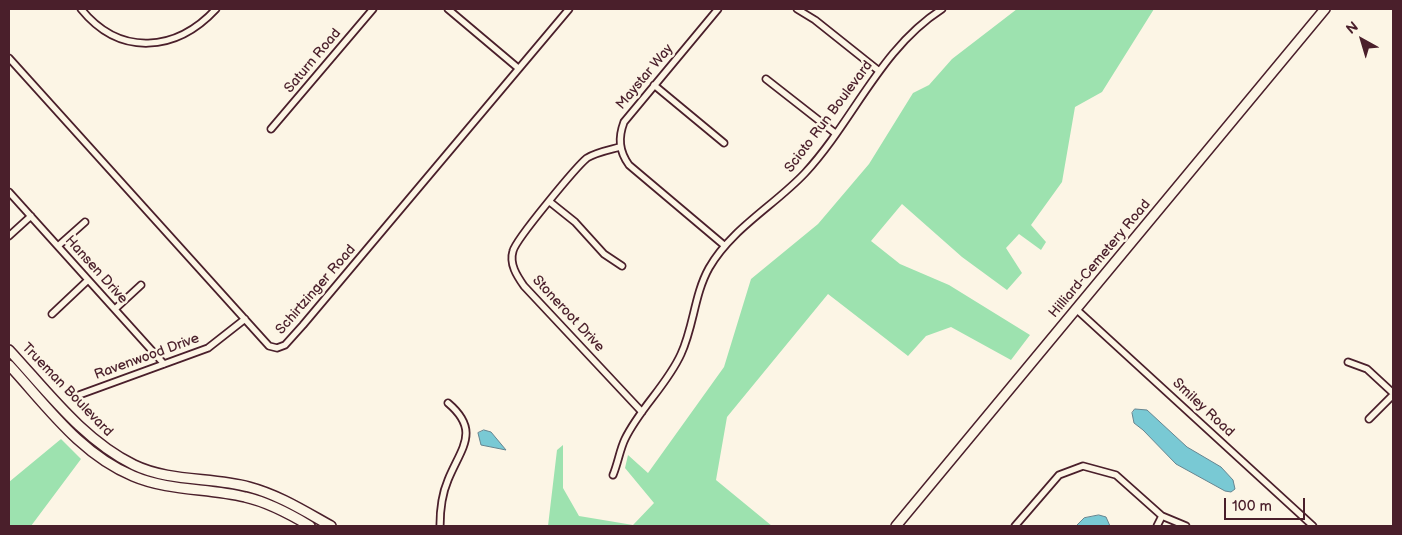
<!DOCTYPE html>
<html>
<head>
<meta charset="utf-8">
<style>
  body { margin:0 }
  #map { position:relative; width:1402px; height:535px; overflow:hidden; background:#fcf5e5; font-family:"Balsamiq Sans",sans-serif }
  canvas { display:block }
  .frame { position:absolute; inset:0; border:10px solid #4a1f2b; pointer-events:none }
  .north { position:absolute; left:1337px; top:15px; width:50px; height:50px; -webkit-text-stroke:4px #fcf5e5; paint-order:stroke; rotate:321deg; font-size:14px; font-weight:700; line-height:20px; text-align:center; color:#4a1f2b }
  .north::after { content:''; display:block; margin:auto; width:18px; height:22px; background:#4a1f2b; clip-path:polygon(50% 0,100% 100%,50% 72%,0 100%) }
  .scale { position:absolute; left:1224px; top:498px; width:81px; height:22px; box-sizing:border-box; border:2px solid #4a1f2b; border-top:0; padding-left:6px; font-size:15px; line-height:18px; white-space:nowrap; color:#4a1f2b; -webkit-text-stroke:4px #fcf5e5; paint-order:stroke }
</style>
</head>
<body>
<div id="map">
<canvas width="1402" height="535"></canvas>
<div class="frame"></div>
<div class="north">N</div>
<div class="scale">100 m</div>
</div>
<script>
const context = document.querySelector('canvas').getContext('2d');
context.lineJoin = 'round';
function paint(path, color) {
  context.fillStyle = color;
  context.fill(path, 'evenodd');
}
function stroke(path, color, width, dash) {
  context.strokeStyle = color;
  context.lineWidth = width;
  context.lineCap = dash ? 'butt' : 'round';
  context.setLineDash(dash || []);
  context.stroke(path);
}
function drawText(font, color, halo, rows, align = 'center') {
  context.font = font + ' "Balsamiq Sans",sans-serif';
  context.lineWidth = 5;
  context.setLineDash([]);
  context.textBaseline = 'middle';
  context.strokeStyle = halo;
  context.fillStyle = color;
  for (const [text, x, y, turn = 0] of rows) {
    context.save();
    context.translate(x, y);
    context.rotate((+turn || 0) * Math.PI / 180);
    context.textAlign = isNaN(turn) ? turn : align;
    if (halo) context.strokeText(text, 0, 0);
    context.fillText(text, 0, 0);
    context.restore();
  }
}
const green = new Path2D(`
  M1017,9h137l-52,83 -27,15 -13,75 -31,43 15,17 -5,8 -22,-16 -13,14 16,25 -15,17 -45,-33 -60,-53 -31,37 29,23 49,21 81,50 -19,25 -60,-33 -25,9 -18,20 -80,-62 -101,123 -11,63 56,46h-224l9,-76 6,-5v43l16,28 54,9 21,-22 -29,-35 3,-13 20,18 76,-106 27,-88 67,-55 51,-60 44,-71 16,-8 23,-26z
  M61,439l20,20 -50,67h-22v-44z`);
const water = new Path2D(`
  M1135,409l12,1 40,37 34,20 12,13 2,9 -4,3 -6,-1 -49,-27 -33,-34 -9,-7 -2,-10z
  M484,430l7,2 15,18 -25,-5 -3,-12z
  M1099,515l7,2 4,9h-34l8,-8z`);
const street = new Path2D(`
  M81,9c39,48 95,43 135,0
  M448,9l70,59
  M718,9l-94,113c-6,16 -5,29 5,43l96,81
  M797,9l18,11 64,51
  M9,58l260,288 8,2 8,-3 18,-20 266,-316
  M766,79l69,54
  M654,85l70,58
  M271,129l102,-120
  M620,147c-11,3 -23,5 -33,11 -10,8 -71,81 -74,93 -4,13 4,25 11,35l118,126
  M9,192l155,172
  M550,202l25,20 29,32 18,12
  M9,236l22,-20
  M58,246l27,-24
  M115,309l26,-24
  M1076,309l237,217
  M52,314l36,-34
  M1348,362l19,7 26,24
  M79,395l129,-47 37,-29
  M1369,419l24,-24
  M613,475c5,-12 7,-26 12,-36 15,-31 42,-54 56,-85 13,-28 13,-59 28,-86 22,-39 66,-63 96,-95 49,-53 75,-124 137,-164
  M440,526c0,-15 2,-32 8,-46 13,-32 33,-49 0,-77
  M1015,526l44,-51 24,-9 33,9 46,41 24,10
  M1157,526l5,-10`);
const secondary = new Path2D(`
  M9,350c38,41 74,90 125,115 35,17 78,12 115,22 30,8 55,24 82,39
  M9,365c37,40 71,89 124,111 35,15 75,12 112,21 23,5 45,17 65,29
  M896,526l429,-517`);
const streetNames = [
  ["Saturn Road",313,61,-50],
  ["Maystar Way",645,77,-50],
  ["Scioto Run Boulevard",829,117,-53],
  ["Hilliard-Cemetery Road",1100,259,-50],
  ["Hansen Drive",96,270,48],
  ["Schirtzinger Road",316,290,-49],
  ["Stoneroot Drive",568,314,47],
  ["Ravenwood Drive",147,357,-20],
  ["Trueman Boulevard",67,390,46],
  ["Smiley Road",1203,408,43]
];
paint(green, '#9de2af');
paint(water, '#79c9d4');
stroke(water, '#668590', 1);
stroke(street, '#4a1f2b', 9);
stroke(secondary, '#4a1f2b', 12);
stroke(street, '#fcf5e5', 5.5);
stroke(secondary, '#fcf5e5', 9);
drawText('14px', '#4a1f2b', '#fcf5e5', streetNames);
</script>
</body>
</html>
